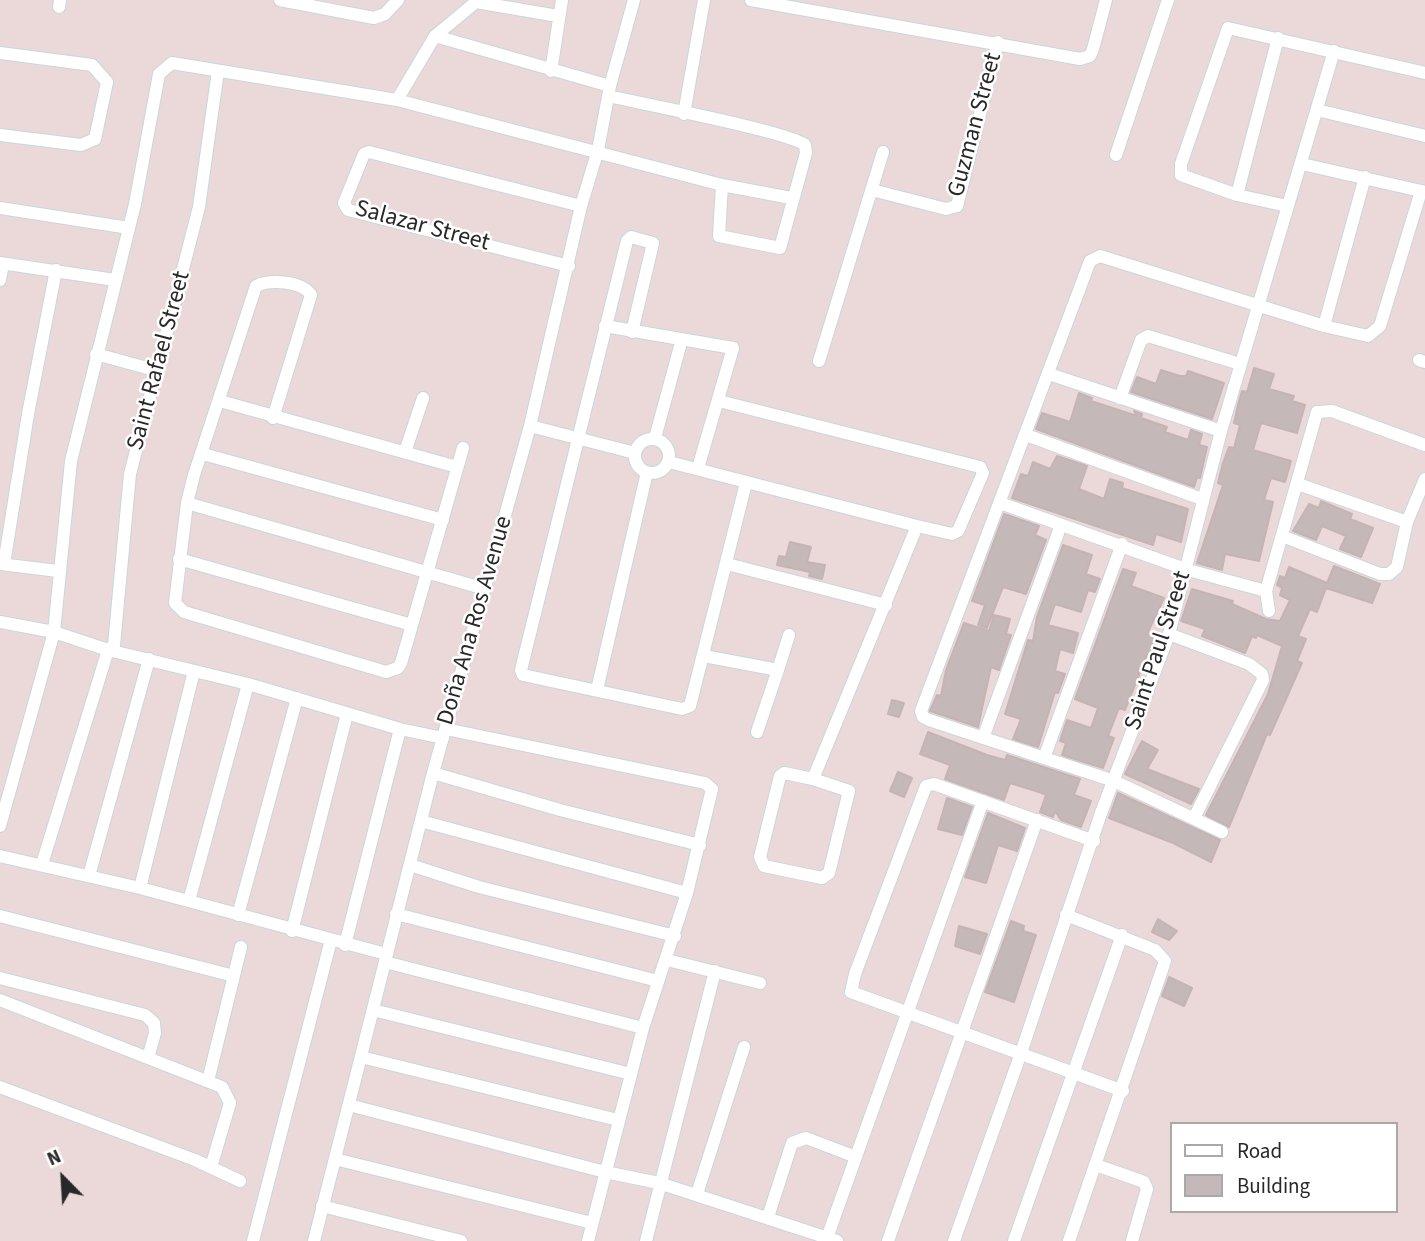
<!DOCTYPE html>
<html>
<head>
<meta charset="utf-8">
<style>
  body { margin:0 }
  #map { position:relative; width:1425px; height:1241px; overflow:hidden; background:#ebd9da; font-family:"Source Sans 3",sans-serif }
  canvas { display:block }
  .legend { position:absolute; left:1170px; top:1122px; width:228px; height:91px; box-sizing:border-box; background:#fff; border:2px solid #a9a9a9; margin:0; padding:9px 12px; list-style:none; font-size:21px; color:#282828 }
  .legend li { display:flex; align-items:center; gap:14px; height:35px }
  .legend b { width:35px; border:2px solid #a9a9a9 }
  .north { position:absolute; left:28px; top:1143px; width:70px; height:70px; -webkit-text-stroke:5px #fff; paint-order:stroke; rotate:336deg; font-size:19px; font-weight:700; line-height:28px; text-align:center; color:#282828 }
  .north::after { content:''; display:block; margin:auto; width:24px; height:32px; background:#282828; clip-path:polygon(50% 0,100% 100%,50% 72%,0 100%) }
</style>
</head>
<body>
<div id="map">
<canvas width="1425" height="1241"></canvas>
<ul class="legend">
<li><b style="height:9px;background:#fff"></b>Road</li>
<li><b style="height:19px;background:#c5b8b8"></b>Building</li>
</ul>
<div class="north">N</div>
</div>
<script>
const context = document.querySelector('canvas').getContext('2d');
context.lineJoin = 'round';
function paint(path, color) {
  context.fillStyle = color;
  context.fill(path, 'evenodd');
}
function stroke(path, color, width, dash) {
  context.strokeStyle = color;
  context.lineWidth = width;
  context.lineCap = dash ? 'butt' : 'round';
  context.setLineDash(dash || []);
  context.stroke(path);
}
function drawText(font, color, halo, rows, align = 'center') {
  context.font = font + ' "Source Sans 3",sans-serif';
  context.lineWidth = 5;
  context.setLineDash([]);
  context.textBaseline = 'middle';
  context.strokeStyle = halo;
  context.fillStyle = color;
  for (const [text, x, y, turn = 0] of rows) {
    context.save();
    context.translate(x, y);
    context.rotate((+turn || 0) * Math.PI / 180);
    context.textAlign = isNaN(turn) ? turn : align;
    if (halo) context.strokeText(text, 0, 0);
    context.fillText(text, 0, 0);
    context.restore();
  }
}
const building = new Path2D(`
  M1254,368l20,6 -5,15 25,7 -2,5 13,4 -8,28 -36,-10 -8,27 38,11 -6,21 -14,-4 -7,22 9,2 -14,59 -34,-7 -3,16 -25,-7 26,-78 -5,-2 5,-20 6,-16 5,1 6,-23 -6,-2 4,-18 4,-14 5,1z
  M1161,370l19,6h6l2,-5 36,12 -12,36 -81,-27 6,-15 19,7z
  M1079,393l13,5 -1,3 46,15 -3,-5 8,3 -1,4 26,9 -2,5 23,8 3,-10 11,4 -3,11 8,2 -7,31 -3,-1 -3,10 -158,-58 6,-16 28,9z
  M1057,456l30,10 -8,23 25,10 6,-20 13,4 -1,5 66,21 -7,33 -25,-8 -3,11 -141,-47 9,-24 7,2 5,-14 17,7z
  M1321,501l31,13 -2,5 23,9 -12,29 -21,-8 6,-13 -24,-10 -6,14 -23,-9 16,-27 10,4z
  M1004,514l35,12 -4,9 11,5 -20,54 -23,-7 -16,41 -9,-3 7,-20 -13,-4z
  M790,542l21,5 -4,15 18,3 -3,14 -13,-3 1,-4 -33,-7 2,-9 7,1z
  M1063,545l29,10 -6,19 14,5 -5,13 -7,-2 -7,22 -26,-8 -7,21 30,8 -5,20 -13,-4 -5,22 10,3 -7,19 -3,-1 -17,55 -25,-8 8,-20 -16,-5 23,-74 5,1 4,-24z
  M1334,566l46,18 -8,19 -46,-15 -9,24 -7,-3 -12,27 8,3 -9,22 5,2 -32,72 -3,-1 -38,93 -23,-12 62,-121 14,-48 -25,-11 -1,3 -4,-2 -7,17 -43,-17 3,-7 -24,-8 11,-32 41,12 -1,3 34,15 14,2 10,-21 -10,-5 2,-7 -5,-3 3,-9 5,2 4,-11 38,16z
  M1123,569l13,4 -5,13 33,12 -17,36 9,4 -1,8 -4,11 -4,-2 -22,55 -6,-2 -11,28 6,2 -11,30 -41,-13 4,-12 -6,-2 7,-21 24,8 7,-20 -23,-9z
  M994,615l16,4 -4,15 5,1 -12,35 -8,-3 -13,60 -48,-16 7,-16 4,1 5,-26 18,-47 25,8z
  M892,700l12,3 -5,14 -11,-3z
  M928,732l59,23 18,5 2,-5 73,24 -6,16 17,6 -10,26 -20,-7 -6,-9 -2,6 -13,-5 6,-17 -4,-2 -32,-10 -6,17 -59,-21 5,-14 -30,-11z
  M1142,741l16,9 -11,19 52,20 -8,15 -66,-30z
  M898,772l14,6 -8,19 -14,-6z
  M1118,793l102,47 -9,22 -38,-19 -64,-25z
  M947,798l25,9 -10,28 -24,-6z
  M988,813l37,15 -8,23 -19,-6 -12,38 -21,-6z
  M1158,919l19,12 -8,9 -17,-8z
  M1011,921l13,5 -1,5 13,4 -22,67 -29,-10z
  M959,926l28,8 -7,20 -25,-8z
  M1169,977l23,11 -8,18 -22,-10z`);
const minor = new Path2D(`
  M280,0l94,18 11,-4 13,-14
  M751,0l329,59 10,-3 3,-7 13,-49
  M59,7l1,-7
  M435,36l175,50
  M0,53l92,12 15,17 -12,57 -14,6 -81,-10
  M551,71l11,-71
  M608,96c31,7 183,36 197,49l1,8 -26,95 -61,-12 3,-51
  M397,100l38,-64 41,-34 82,14
  M1317,110l108,26
  M684,114l20,-114
  M1116,155l52,-155
  M1302,164l123,28
  M872,190l74,19 11,-3 41,-164
  M1237,195l41,-157
  M1287,206l-50,-11 -56,-20v-11l47,-136 197,45
  M0,208l129,20
  M0,263l115,17
  M569,266l-221,-56 -4,-7 20,-49 5,-2 212,54
  M0,280l3,-16
  M605,326l128,22 -35,120
  M1324,326l41,-149
  M632,332l21,-89 -22,-6 -4,4 -106,429 2,5 159,34 8,-3 56,-223
  M96,354l62,17
  M1419,360l6,2
  M819,361l64,-209
  M1049,374l172,57
  M1120,398l21,-58 7,-4 92,28
  M220,401l237,66
  M719,401l261,66 3,6 -25,58 -6,3 -35,-8 -104,253 36,12 -20,82 -7,5 -58,-12 -4,-9 20,-81 4,-3 29,6
  M273,418l38,-123c-9,-14 -41,-16 -55,-9l-62,189 -7,28 -12,100 9,9 202,60 12,-4 3,-5 62,-215
  M530,426l105,27
  M1026,435l176,64
  M655,438l27,-99
  M635 456a17 17 0 1 1 34 0a17 17 0 1 1-34 0Z
  M405,452l18,-54
  M203,454l240,66
  M669,462l248,64
  M1298,484l109,38
  M187,503l298,86
  M1000,503l188,67 78,21 51,-179 15,-1 93,34
  M1282,536l98,38h9l8,-7 10,-45 18,-43
  M179,559l233,66
  M0,564l58,7
  M4,564l24,-150 28,-144
  M727,564l159,41
  M1266,591l3,20
  M0,622l54,10 54,18 140,34 152,45 43,9
  M1169,634l80,30 13,10 1,6 -69,138
  M704,656l74,14 -21,62
  M778,670l11,-35
  M597,690l50,-218
  M446,729l259,54 7,6 -25,104 -44,135 -55,213
  M983,738l78,-213
  M1044,758l78,-214
  M433,773l127,37 140,35
  M421,821l266,72
  M0,826l54,-194 17,-171 64,-257 24,-130 13,-11 225,37 325,85 69,13
  M1222,832l-108,-51 -185,-61 -6,-3 -2,-6 169,-450 10,-5 224,70 44,10 12,-10 41,-135
  M1094,841l-160,-57 -8,2 -71,188 -4,18 272,99
  M0,856l140,32 246,66
  M42,864l66,-214 6,-5 16,-171 69,-267 19,-136
  M410,865l69,22 196,49
  M89,876l60,-217
  M140,888l54,-217
  M189,901l59,-217
  M396,914l262,67
  M238,915l59,-217
  M1066,915l89,35 10,11 -96,280
  M0,916l234,60
  M292,931l55,-217
  M345,945l55,-216
  M667,960l93,23
  M385,962l258,66
  M0,978l145,37 9,8 1,10 -7,25
  M0,1000l222,87 8,16 -19,64
  M373,1010l258,64
  M361,1057l257,63
  M208,1081l33,-134
  M0,1087l195,73 45,21
  M349,1105l256,67 54,11 178,58
  M335,1159l257,64
  M1096,1165l48,17 3,7 -15,52
  M697,1194l47,-147
  M322,1206l139,35
  M768,1217l24,-74 14,-5 50,19
  M827,1238l156,-437
  M253,1241l78,-301
  M314,1241l119,-468 97,-347 51,-220 17,-56 12,-64 24,-86
  M646,1241l69,-270
  M888,1241l149,-421
  M954,1241l67,-188 80,-240 68,-179 52,-203 113,-380
  M1014,1241l108,-306`);
const streetNames = [
  ["Guzman Street",976,125,-75],
  ["Salazar Street",422,227,15],
  ["Saint Rafael Street",160,361,-75],
  ["Doña Ana Ros Avenue",476,621,-74],
  ["Saint Paul Street",1159,651,-72]
];
paint(building, '#c5b8b8');
stroke(building, '#c6b3b3', 2);
stroke(minor, '#c8d7db', 14);
stroke(minor, '#fff', 12);
drawText('24px', '#282828', '#fff', streetNames);
</script>
</body>
</html>
